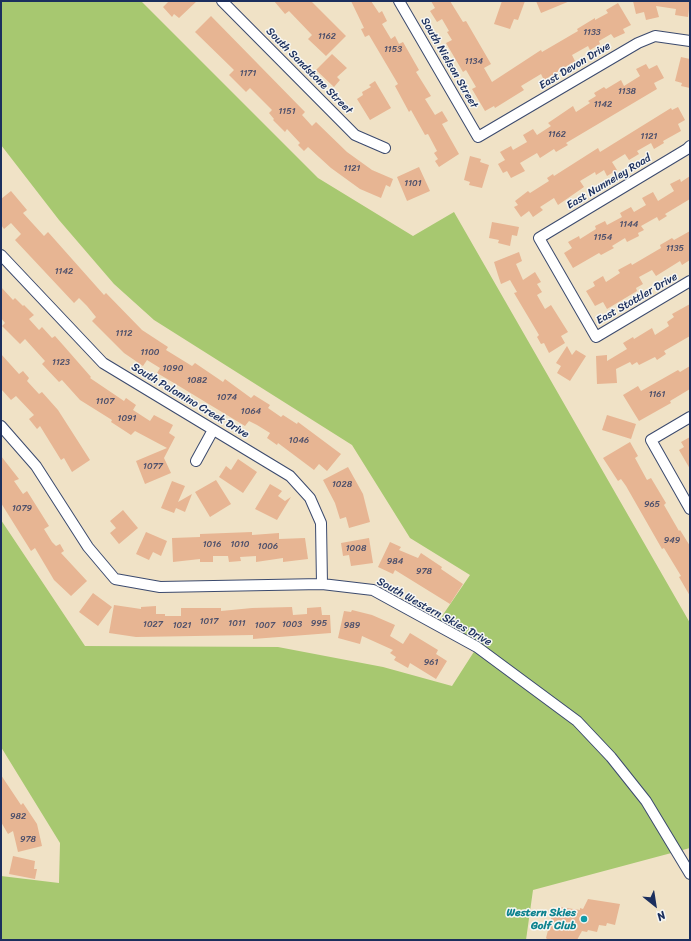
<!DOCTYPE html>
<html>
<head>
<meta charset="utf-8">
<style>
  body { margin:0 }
  #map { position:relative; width:691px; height:941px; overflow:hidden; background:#f0e2c6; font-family:Sriracha,sans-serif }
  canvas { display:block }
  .frame { position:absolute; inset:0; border:2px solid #1b2f5e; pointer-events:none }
  .north { position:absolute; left:635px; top:885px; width:40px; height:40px; -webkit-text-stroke:3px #f6f6f2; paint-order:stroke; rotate:150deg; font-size:11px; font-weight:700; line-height:16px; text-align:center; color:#1b2f5e }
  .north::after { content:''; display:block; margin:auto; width:14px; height:18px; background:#1b2f5e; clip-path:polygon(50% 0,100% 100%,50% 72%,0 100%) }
</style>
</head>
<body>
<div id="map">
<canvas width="691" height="941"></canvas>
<div class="frame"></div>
<div class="north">N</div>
</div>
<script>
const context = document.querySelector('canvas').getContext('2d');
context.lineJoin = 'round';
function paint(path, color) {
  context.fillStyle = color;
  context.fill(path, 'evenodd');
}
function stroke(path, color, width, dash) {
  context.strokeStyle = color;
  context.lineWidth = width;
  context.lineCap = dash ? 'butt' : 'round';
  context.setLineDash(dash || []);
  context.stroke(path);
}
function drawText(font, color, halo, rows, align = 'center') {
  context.font = font + ' Sriracha,sans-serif';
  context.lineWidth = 3;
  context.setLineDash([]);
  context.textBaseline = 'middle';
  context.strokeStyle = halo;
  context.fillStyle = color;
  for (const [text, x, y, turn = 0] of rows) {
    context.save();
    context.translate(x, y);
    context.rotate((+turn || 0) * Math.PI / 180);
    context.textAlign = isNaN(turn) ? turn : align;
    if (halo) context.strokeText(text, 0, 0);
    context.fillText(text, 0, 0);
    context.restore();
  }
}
const green = new Path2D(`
  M1,1h140l177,177 95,58 41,-24 236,411v225l-157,42 -7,50h-525v-64l58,7 1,-40 -59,-96v-227l84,126 193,1 105,20 69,19 25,-39 -41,-22 34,-50 -60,-37 -58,-93 -198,-125 -40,-36 -55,-64 -58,-75z`);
const building = new Path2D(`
  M169,1h28l-18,17 -5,-4 -2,3 -9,-10z
  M274,1h37l35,35 -20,20 -18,-17 4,-4 -23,-24 -4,3z
  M351,1h20l8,12 3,-2 5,10 -5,3 9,15 4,-3 4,8 4,-2 16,28 -3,2 15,24 -6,3 10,16 7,-4 6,10 -6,3 17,30 -20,13 -4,-6 3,-2 -4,-6 3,-2 -9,-17 -3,1 -14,-25 -2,2 -14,-26 3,-2 -26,-44 -3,-5 -4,2 -4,-8 3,-1z
  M431,1h19l13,21 3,-1 25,43 -7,4 8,14 49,-32 1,2 36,-21 -1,-2 18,-11v2l13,-7 -2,-3 12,-7 13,22 -8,4 2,4 -11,5 -3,-4 -12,7 1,3 -10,6 -2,-4 -16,9 3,6 -31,19 -3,-6 -20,12 3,4 -29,18 -1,-2 -9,5 -13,-22 4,-2 -10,-17 -3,2 -17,-29 6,-3 -5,-8 2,-1 -7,-12 -5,3 -7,-11 5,-3z
  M502,1h23l-7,19 -4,-1 -4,10 -16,-5z
  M536,1h34l-29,12z
  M633,1l22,1 35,-1 -2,16 -13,-2 1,-6 -20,-3 3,11 -13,3 -2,-8 -8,2z
  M211,16l94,96 -3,3 10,11 4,-4 31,30 25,18 21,9 -3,8 -4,-2 -5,13 -21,-9 -29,-21 -23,-21 -4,4 -6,-6 2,-2 -13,-14 -2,3 -12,-12 1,-1 -5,-6 3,-3 -22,-22 -4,4 -17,-17 5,-5 -39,-38z
  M332,54l15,14 -10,9 3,3 -6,7 -18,-17z
  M681,57l9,2v29l-9,-2 1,-3 -7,-2z
  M646,64l3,5 8,-4 7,13 -10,5 3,6 -91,54 2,2 -12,7 -2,-3 -14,9 -3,-5 -17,10 5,8 -14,7 -4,-7 -4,2 -5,-9 7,-4 -5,-8 11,-6 2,4 14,-8 -4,-7 10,-6 4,6 14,-9 -3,-3 25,-17 3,6 14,-9 -2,-2 8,-5 -2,-3 10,-6 2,2 15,-9 3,6 16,-10 -4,-7z
  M375,81l16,27 -21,12 -13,-21 6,-4 -1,-3 9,-5 -2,-2z
  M678,107l7,13 -7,4 3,7 -18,10 1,2 -10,6 -3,-6 -14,8 2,3 -10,6 -4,-6 -13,8 5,8 -10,6 -3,-6 -8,5 -1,-3 -15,9 4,6 -26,18 -4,-7 -14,9 3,3 -10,7 -4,-6 -8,6 -7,-10 4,-2 -3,-4 13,-10 2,2 19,-12 -2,-3 6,-4 1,2 44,-28 2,4 71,-44 1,2z
  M470,156l11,3 -1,3 9,3 -7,23 -13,-3 1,-3 -6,-2z
  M419,167l11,24 -23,10 -10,-24z
  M690,176v23l-25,15 2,2 -8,5 -2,-4 -16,9 3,4 -6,3 1,3 -12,6 -2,-4 -13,8 2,2 -13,7 -2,-2 -26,15 -9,-15 8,-5 -4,-6 11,-6 1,3 16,-10 -1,-3 10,-5 2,4 15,-8 -2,-4 11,-6 3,5 12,-7 -4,-7 11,-6 5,9 16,-10 -4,-7 10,-5 1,3z
  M11,191l16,19 -4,3 21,23 4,-4 56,63 2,-2 36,37 26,17 -2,3 26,16 3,-3 28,19 2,-3 26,19 3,-3 16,10 -2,3 13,9 2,-2 14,9 1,-2 43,32 -14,17 -8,-7 -5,6 -36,-27 -1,2 -10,-7 3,-5 -13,-8 -8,-4 -4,5 -76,-46 -12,-7 3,-5 -13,-8 -4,6 -19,-13 -32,-32 4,-4 -9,-11 -8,-8 -5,5 -59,-63 6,-6 -10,-11 -7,6 -3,-4v-26z
  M492,222l27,5 -2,9 -5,-1 -2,11 -12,-3 1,-3 -10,-2z
  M690,231v29l-8,5 -2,-4 -24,15 -4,-6 -13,7 4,7 -7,4 1,3 -30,18 -4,-7 -8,4 -9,-15 9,-5 -2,-4 10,-6 3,6 14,-9 -2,-3 13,-7 1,2 29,-17 -1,-3 12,-7 2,2z
  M519,252l3,9 -6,3 7,16 12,-8 6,10 -4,2 5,8 -5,3 8,14 6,-4 17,27 -7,4 4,7 -16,10 -5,-10 -3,1 -4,-7 2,-2 -25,-42 3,-1 -7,-12 -9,4 -3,-9 -4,-13z
  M1,287l12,13 2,-2 8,8 1,-1 10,10 -5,4 10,11 3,-3 10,11 3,-2 8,9 28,32 -1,1 34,23 2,-3 10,7 -3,5 17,11 4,-6 19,10 -4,8 6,4 -11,21 7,15 -26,11 -9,-23 31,-13 -32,-17 -4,4 -20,-13 1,-2 -32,-20 -18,-20 -3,2 -17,-18 3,-3 -20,-22 -5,5 -18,-18 3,-3 -4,-5z
  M690,304v32l-26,15 2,3 -9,6 -2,-3 -16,8 -2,-3 -5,3 -2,-3 -14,7 1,14 -20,1 -1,-28 11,-1v6l20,-12 -4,-6 10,-6 1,2 18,-11 3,7 14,-9 -2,-4 7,-5 -2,-3z
  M567,346l5,9 4,-5 10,6 -16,25 -13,-8 4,-7 -5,-3z
  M1,354l18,20 4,-3 6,7 -2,3 12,13 3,-2 16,18 32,50 -18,12 -8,-14 -3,2 -21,-34 -3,3 -8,-10 5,-4 -18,-19 -5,4 -10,-11z
  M690,366v23l-20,12 1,2 -32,18 -16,-26 15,-9 3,5 37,-21 2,2z
  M607,415l29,9 -5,15 -29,-9z
  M690,437v32l-11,-19 5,-3 -3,-5z
  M630,442l8,14 -3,2 12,22 4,-2 15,25 -2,2 15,26 1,-1 10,16v50l-11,-19 2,-1 -17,-28 -2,1 -36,-63 -5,-7 -3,2 -15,-23z
  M1,456l18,23 -5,2 9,13 4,-3 22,35 -5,3 8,13 4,4 4,-2 4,7 -3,2 26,28 -16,15 -17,-16 -19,-32 -4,3 -30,-48z
  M238,459l19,13 -14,21 -24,-16 7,-11 5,4z
  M348,467l15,27 7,28 -21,6 -3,-11 -6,2 -5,-16 -12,-23z
  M216,480l15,24 -21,13 -15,-25z
  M172,481l13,5 -7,16 14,-8 -7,18 -9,-4 -2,5 -13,-5z
  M270,484l12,7 -4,5 7,5 6,-4 -14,23 -22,-11z
  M123,510l15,18 -19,16 -9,-11 6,-5 -6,-7z
  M146,532l21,9 -6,15 -8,-4 -4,8 -13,-6z
  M252,532v3l27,-2v6l26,-1 3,21 -25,3v-4l-27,4v-6l-16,1 1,4 -12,1 -1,-6h-15v6h-13v-3l-27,3 -1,-24 28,-1v-3z
  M369,538l4,25 -22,3 -2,-11 -6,1 -2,-13z
  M390,542l11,5 -2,3 19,8 3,-5 21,14 -1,2 22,15 -13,20 -55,-34 -2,4 -15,-7z
  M93,593l19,14 -14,19 -19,-14z
  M114,605l27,4v-2l15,-1v8h9v2h16v-8h40v3l31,-3 40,-1 1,8 14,-1v-6l14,-1 1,8h8l1,18 -78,6v-4l-117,2 -27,-4z
  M352,610l20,5 23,10 -5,11 13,8 7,-11 28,17 -2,4 11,7 -11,18 -26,-16 -2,5 -14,-8 2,-3 -6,-4 3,-3 -31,-14 -2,8 -22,-6 6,-27 7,1z
  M1,775l20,30 2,-2 14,21 5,22 -24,6 -5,-21 -5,3 -7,-12z
  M13,856l22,5 -1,8h3l-2,10 -26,-5z
  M588,899l32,5 -5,21 -8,-2 -1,3 -7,-1 -2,7 -9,-2 -1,2 -5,-1 -5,9h-29l-2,-2 7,-27 3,1 4,-5 20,3v-2l3,1z`);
const minor = new Path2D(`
  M222,1l133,134 30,13
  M399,1l79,136 160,-94 17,-7 35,5
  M690,146l-3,3 -148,89 57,99 94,-56
  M1,255l102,108 187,113 20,22 11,25 1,61
  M690,417l-39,23 39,69
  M1,426l35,40 52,81 27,32 45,8 162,-3 51,6 104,57 100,74 34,36 35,44 44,73
  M196,461l17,-31`);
const markers = [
  [584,919,4,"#0f9aa8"]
];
const numberNames = [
  ["1133",592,33],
  ["1162",327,37],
  ["1153",393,50],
  ["1134",474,62],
  ["1171",248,74],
  ["1138",627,92],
  ["1142",603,105],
  ["1151",287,112],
  ["1162",557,135],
  ["1121",649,137],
  ["1121",352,169],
  ["1101",413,184],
  ["1144",629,225],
  ["1154",603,238],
  ["1135",675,249],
  ["1142",64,272],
  ["1112",124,334],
  ["1100",150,353],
  ["1123",61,363],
  ["1090",173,369],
  ["1082",197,381],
  ["1161",657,395],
  ["1074",227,398],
  ["1107",105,402],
  ["1064",251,412],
  ["1091",127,419],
  ["1046",299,441],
  ["1077",153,467],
  ["1028",342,485],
  ["965",652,505],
  ["1079",22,509],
  ["949",672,541],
  ["1016",212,545],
  ["1010",240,545],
  ["1006",268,547],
  ["1008",356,549],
  ["984",395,562],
  ["978",424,572],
  ["1017",209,622],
  ["1011",237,624],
  ["995",319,624],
  ["1027",153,625],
  ["1003",292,625],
  ["1021",182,626],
  ["1007",265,626],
  ["989",352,626],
  ["961",431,663],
  ["982",18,817],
  ["978",28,840]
];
const streetNames = [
  ["South Nielson Street",449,63,60],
  ["East Devon Drive",575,66,-31],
  ["South Sandstone Street",309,71,45],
  ["East Nunneley Road",609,182,-31],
  ["East Stottler Drive",637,299,-30],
  ["South Palomino Creek Drive",190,401,31],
  ["South Western Skies Drive",434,612,29]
];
const cultureNames = [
  ["Western Skies",576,913],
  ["Golf Club",576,926]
];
paint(green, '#a7c870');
paint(building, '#e7b593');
stroke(minor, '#3b4a6e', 12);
stroke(minor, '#fff', 10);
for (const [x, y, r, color] of markers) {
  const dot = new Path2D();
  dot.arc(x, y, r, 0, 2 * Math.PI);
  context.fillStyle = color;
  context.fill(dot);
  stroke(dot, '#f6f6f2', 1.5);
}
drawText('9px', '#4e506b', null, numberNames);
drawText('11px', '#1b2f5e', '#f6f6f2', streetNames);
drawText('bold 11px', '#0d838f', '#f6f6f2', cultureNames, 'right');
</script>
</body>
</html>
